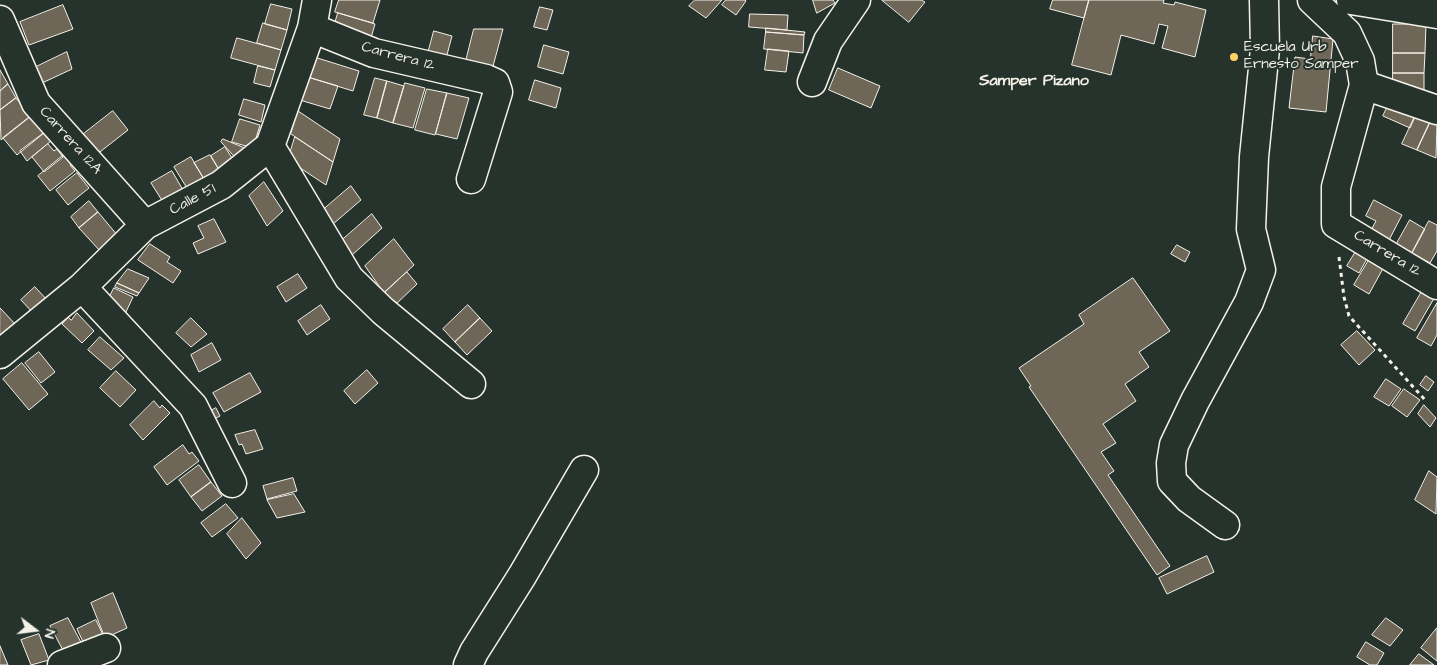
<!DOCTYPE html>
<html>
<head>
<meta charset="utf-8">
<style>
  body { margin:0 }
  #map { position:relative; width:1437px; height:665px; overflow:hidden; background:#26332d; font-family:"Architects Daughter",sans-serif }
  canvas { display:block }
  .north { position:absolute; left:10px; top:605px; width:50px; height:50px; -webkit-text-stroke:4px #26332d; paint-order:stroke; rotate:105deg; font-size:14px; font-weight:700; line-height:20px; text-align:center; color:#f4f1e8 }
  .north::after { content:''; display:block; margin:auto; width:18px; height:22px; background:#f4f1e8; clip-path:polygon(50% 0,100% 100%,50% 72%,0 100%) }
</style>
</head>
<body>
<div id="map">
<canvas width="1437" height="665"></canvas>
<div class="north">N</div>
</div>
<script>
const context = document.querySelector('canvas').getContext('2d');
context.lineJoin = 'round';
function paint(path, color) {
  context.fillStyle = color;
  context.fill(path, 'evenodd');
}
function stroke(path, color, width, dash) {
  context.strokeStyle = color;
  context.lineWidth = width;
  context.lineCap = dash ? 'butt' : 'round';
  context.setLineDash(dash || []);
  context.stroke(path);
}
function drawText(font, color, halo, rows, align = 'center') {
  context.font = font + ' "Architects Daughter",sans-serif';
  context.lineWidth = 4;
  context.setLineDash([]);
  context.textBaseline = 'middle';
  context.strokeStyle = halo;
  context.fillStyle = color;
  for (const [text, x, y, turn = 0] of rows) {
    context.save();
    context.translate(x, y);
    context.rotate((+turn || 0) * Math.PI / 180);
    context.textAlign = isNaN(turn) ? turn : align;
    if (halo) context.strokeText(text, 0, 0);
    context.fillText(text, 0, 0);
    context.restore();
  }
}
const building = new Path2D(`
  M339,0h41l-7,23 -38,-11z
  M695,0h27l-16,18 -17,-12z
  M726,0h19l1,1 -10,14 -14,-10z
  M813,0h20l2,3 -18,10z
  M882,0h39l4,2 -16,20z
  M1053,0h36l-5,18 -34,-9z
  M1089,0h75l-1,3 11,2 1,-3 31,8 -11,47 -33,-9 6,-22 -9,-2 -5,20 -33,-9 -10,40 -39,-10z
  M271,4l21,5 -5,21 -22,-6z
  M63,5l10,24 -44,16 -9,-23z
  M540,7l13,3 -6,20 -13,-3z
  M338,13l37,11 -6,21 -37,-11z
  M750,14l38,1 -1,15 -38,-3z
  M263,23l24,7 -6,20 -24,-7z
  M1393,24h33l-1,29h-32z
  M766,28l39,4 -1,3 -38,-3z
  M474,29h29l-11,41 -28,-1z
  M434,31l18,5 -8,30 -18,-5z
  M766,32l38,3 -1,18 -39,-4z
  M1313,36l20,3 -7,73 -37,-4 6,-51 15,2z
  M237,38l44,12 -6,20 -44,-12z
  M544,45l25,7 -6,22 -25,-7z
  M768,49l21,2 -3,21 -21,-2z
  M67,52l5,17 -32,15 -4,-17z
  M1393,53h32l-1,20h-31z
  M311,56l48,15 -6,20 -52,-16z
  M258,66l17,4 -5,17 -16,-4z
  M838,68l42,18 -9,22 -42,-18z
  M0,70l8,14 -8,7z
  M1393,73h31v18l-31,-1z
  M301,75l37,11 -8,23 -37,-11z
  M375,78l12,3 -10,37 -13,-3z
  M535,80l26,8 -5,20 -27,-8z
  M387,81l17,5 -11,37 -16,-5z
  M405,83l20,5 -12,40 -20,-5z
  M8,84l8,14 -16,12v-19z
  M427,89l20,4 -12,42 -20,-5z
  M447,93l22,5 -12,41 -21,-5z
  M16,98l15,18 -30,24 -1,-30z
  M244,99l21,6 -4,17 -22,-7z
  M1391,100l26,12 -7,16 -27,-12z
  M113,111l15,19 -32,25 -15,-19z
  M298,111l42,28 -7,23 -42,-28z
  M1417,112l15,6 -15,32 -15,-6z
  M31,116l13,17 -27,22 -14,-17z
  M1432,118l5,3 -1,37 -19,-8z
  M240,119l20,6 -7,23 -21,-6z
  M44,133l7,8 -24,20 -7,-10z
  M295,137l38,25 -7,23 -38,-25z
  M223,139l29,12 -10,14 -21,-23z
  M48,144l6,7 3,-2 6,8 -19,15 -12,-15z
  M225,147l14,22 -15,9 -13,-22z
  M65,154l7,9 -2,2 5,6 -25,20 -12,-15z
  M210,155l14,23 -17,6 -13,-21z
  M191,157l16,27 -17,9 -16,-26z
  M172,171l11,19 -20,12 -12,-19z
  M77,173l12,15 -21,17 -12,-15z
  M264,182l19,29 -16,15 -18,-30z
  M351,186l10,14 -28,24 -10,-14z
  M1374,200l28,15 -14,27 -18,-10 6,-11 -10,-5z
  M89,201l9,11 -19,16 -8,-11z
  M98,212l20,24 -18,15 -21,-23z
  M372,214l10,14 -31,28 -11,-14z
  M214,219l12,23 -28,12 -5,-11 11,-5 -6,-12z
  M1410,220l15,9 -13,24 -16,-8z
  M1429,221l8,4v26l-7,12 -18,-10z
  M394,239l20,26 -30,28 -19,-27z
  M150,244l20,13 -3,5 14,9 -8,12 -35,-23z
  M1177,245l13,7 -5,10 -14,-8z
  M1358,248l11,7 -10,18 -12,-7z
  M1372,255l14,8 -17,31 -15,-9z
  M128,269l21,9 -10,15 -22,-10z
  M407,272l10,12 -23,22 -10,-13z
  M298,274l9,14 -21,14 -9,-15z
  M1133,278l37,53 -31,21 10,15 -24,17 11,17 -33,23 13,19 -15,9 13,19 -6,4 62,91 -13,9 -128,-188 2,-1 -12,-18 65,-44 -5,-9z
  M117,283l22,10 -2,3 -22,-9z
  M35,287l14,15 -16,11 -12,-13z
  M114,288l19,9 -8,17 -19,-9z
  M1424,288l12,7 -21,36 -12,-7z
  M1437,303v32l-6,11 -14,-8z
  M321,305l9,14 -23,16 -9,-14z
  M468,305l12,13 -25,24 -12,-13z
  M0,308l17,18 -8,7 -3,-2 -6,5z
  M77,313l17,18 -12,12 -20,-19 6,-7 3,3z
  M191,318l16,16 -16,13 -15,-14z
  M480,318l12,13 -25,24 -12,-13z
  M1357,331l18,19 -16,15 -18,-20z
  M100,337l24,21 -13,12 -23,-20z
  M212,343l9,17 -22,12 -8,-17z
  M39,352l16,20 -14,11 -16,-20z
  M22,363l26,31 -19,16 -26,-31z
  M367,370l11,13 -23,21 -11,-13z
  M116,371l20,19 -16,17 -20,-19z
  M250,373l11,19 -37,20 -11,-19z
  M1426,376l8,6 -6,9 -8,-6z
  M1386,379l15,10 -12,17 -15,-9z
  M1404,389l16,11 -13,17 -15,-11z
  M154,401l6,7 2,-3 8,8 -27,27 -13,-15z
  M1424,405l12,13 -6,9 -12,-13z
  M216,408l4,8 -8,4 -3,-8z
  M255,430l8,19 -17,5 -4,-10 -3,1 -4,-10z
  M183,445l6,9 3,-2 7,9 -32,24 -13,-18z
  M199,465l12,17 -20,15 -12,-17z
  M1429,471l8,6 -1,37 -21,-14z
  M293,478l4,13 -30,8 -4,-13z
  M211,482l11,14 -20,15 -11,-14z
  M294,494l11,18 -28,6 -10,-18z
  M226,504l12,14 -26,19 -11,-14z
  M242,518l19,25 -15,16 -19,-25z
  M1207,556l7,16 -47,22 -8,-16z
  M113,593l14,35 -22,10 -14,-35z
  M68,618l15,28 -18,8 -15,-28z
  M1386,618l17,12 -13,16 -18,-11z
  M96,620l9,19 -19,9 -9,-19z
  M1437,628v33l-16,-13z
  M39,634l10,26 -18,5 -10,-25z
  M1366,642l18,11 -7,12h-7l-13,-8z
  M0,646l8,19h-8z
  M1419,654l15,11h-24z`);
const path = new Path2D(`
  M1339,257l5,40 5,19 77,85`);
const minor = new Path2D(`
  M1312,0l35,33 13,28 4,24 -28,102v37l101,61
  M1351,0l86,14
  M0,20l36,83 109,122
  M312,28l62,25 112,26 9,4 3,9 -27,87
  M812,82l16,-41 28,-41
  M1364,85l73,25
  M270,146l79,132 34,33 88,73
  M82,287l111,119 39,77
  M0,354l82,-67 63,-62 76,-40 49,-39 42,-118 5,-28
  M1225,525l-36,-26 -17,-18 -1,-18 3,-18 21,-44 54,-99 12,-32 -10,-41 3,-72 11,-108 -1,-49
  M62,665l44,-17
  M468,665l6,-13 48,-76 62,-106`);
const markers = [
  [1234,57,5,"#ffd166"]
];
const poiNames = [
  ["Escuela Urb",1244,48],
  ["Ernesto Samper",1244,65]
];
const streetNames = [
  ["Carrera 12",398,57,15],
  ["Carrera 12A",70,141,48],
  ["Calle 51",193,200,-28],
  ["Carrera 12",1387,254,31]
];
const neighbourhoodNames = [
  ["Samper Pizano",1034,82]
];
paint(building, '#6e6657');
stroke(building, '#f4f1e8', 1);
stroke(minor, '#f4f1e8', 31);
stroke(path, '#f4f1e8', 3, [4, 4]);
stroke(minor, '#26332d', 28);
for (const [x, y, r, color] of markers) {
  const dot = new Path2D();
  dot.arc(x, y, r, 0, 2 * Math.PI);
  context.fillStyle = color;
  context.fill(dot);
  stroke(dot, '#26332d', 2);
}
drawText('15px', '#f4f1e8', '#26332d', poiNames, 'left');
drawText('15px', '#f4f1e8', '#26332d', streetNames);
drawText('bold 16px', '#f4f1e8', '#26332d', neighbourhoodNames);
</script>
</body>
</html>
